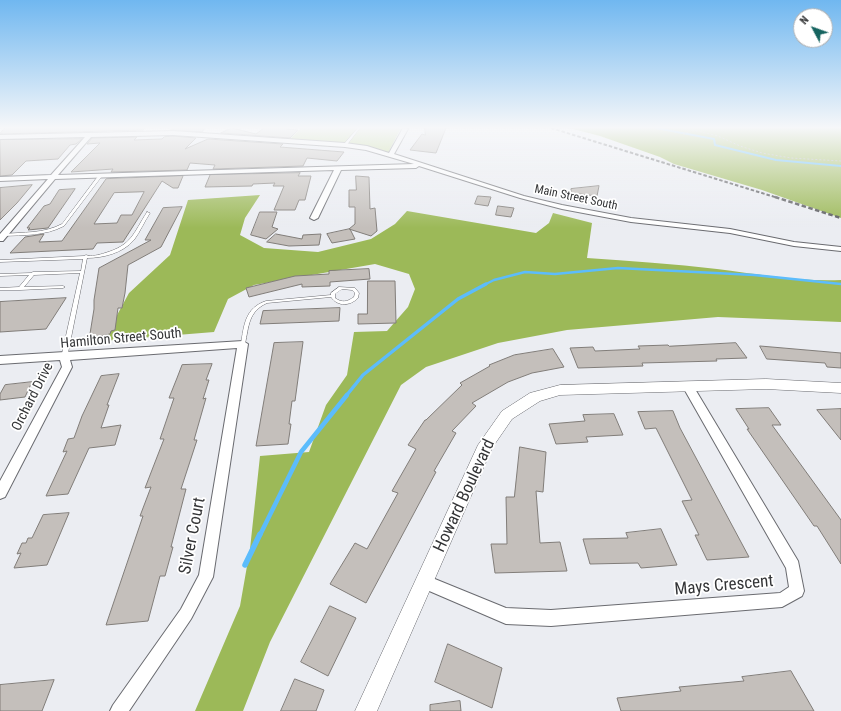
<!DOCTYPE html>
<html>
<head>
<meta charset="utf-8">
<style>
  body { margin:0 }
  #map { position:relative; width:841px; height:711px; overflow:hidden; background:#ebedf2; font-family:"Roboto Condensed",sans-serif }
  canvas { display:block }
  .north { position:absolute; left:793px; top:8px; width:40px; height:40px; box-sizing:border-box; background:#fff; border:1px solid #aeaeaf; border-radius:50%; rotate:311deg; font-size:11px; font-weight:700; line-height:16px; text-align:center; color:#343537 }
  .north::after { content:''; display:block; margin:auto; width:14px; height:18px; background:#166460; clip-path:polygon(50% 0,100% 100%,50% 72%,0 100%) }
</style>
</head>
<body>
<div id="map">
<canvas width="841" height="711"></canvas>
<div class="north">N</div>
</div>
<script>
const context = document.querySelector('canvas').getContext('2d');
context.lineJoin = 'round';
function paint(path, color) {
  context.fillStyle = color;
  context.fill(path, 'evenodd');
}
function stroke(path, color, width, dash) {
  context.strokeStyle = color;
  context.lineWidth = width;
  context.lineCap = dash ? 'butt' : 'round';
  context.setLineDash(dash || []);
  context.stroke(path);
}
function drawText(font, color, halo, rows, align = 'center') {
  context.font = font + ' "Roboto Condensed",sans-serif';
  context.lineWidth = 3.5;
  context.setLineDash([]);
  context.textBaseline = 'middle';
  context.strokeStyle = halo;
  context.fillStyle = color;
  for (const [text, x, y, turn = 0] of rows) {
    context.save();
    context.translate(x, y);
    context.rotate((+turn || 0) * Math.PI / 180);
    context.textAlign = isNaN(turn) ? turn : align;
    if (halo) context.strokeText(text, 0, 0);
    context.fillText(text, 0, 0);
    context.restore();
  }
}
const green = new Path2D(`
  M301,128h100l-13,25c-32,-9 -65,-11 -98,-14z`);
const forest = new Path2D(`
  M569,128h272v90l-79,-28 -88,-26 -14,-7 -60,-21z
  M260,195l-15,23 -5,17 24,13 54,4 53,-13 24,-15 12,-13 129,22 13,-10 4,-10 39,10 -5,35c43,3 87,6 130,11 41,5 83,13 124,11v42l-123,-5 -151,13 -69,13 -72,24 -25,18 -131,257 -27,69h-48l45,-105 10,-57 10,-93 49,-4 17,-47 21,-30 7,-43 33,-1 21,-24 7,-18 -6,-15 -34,-10 -121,21 -26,14 -14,33 -111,9 26,-48 41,-38 18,-55z`);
const streamFar4 = new Path2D(`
  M656,128l58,11 1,6 61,15 65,6`);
const streamFar3 = new Path2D(`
  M484,285l10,-5 31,-8 30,2 63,-6 136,7 87,9`);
const streamFar2 = new Path2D(`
  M346,396l17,-21 95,-76 28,-15`);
const streamFar1 = new Path2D(`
  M260,535l41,-83 46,-57`);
const stream = new Path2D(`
  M245,565l15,-31`);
const building = new Path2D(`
  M5,128h140l-2,2 -143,4z
  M173,128h32l-3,4 -31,-2z
  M232,128l24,6 8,-6h23l-1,1 12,1 -8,8 -69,-5z
  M425,128h21l-10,25 -26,-3 12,-16 3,1z
  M173,136l23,2 -11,11 23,-10 75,5 -3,3 64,5 -7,9 -30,-3 -4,8 -90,3 2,-4 -25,-2 -3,7 -76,2 2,-3 -42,3 29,-29 -13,1 5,-6 45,-1 -3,3 28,-1 2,-2z
  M82,139l-6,5 -6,1 -12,14 -32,2 -14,14 -12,1v-36z
  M300,173l-2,3h13l-6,24h-6l-4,10h-21l10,-24h-11l2,-3 -22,1 -1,2 -47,1 5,-12z
  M183,176l-5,12h-5l-11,-7 -39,61 -26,1 -4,6 -83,4 15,-16 19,-3 -5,8 23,-1 44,-62zM144,192l-12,23h-11l-4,8 -23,1 20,-31z
  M356,176l13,1 1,32 5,-1 2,23 -6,5 -22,-7 6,-5v-17h-6v-17h7z
  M32,185l-15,18 -17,17v-32z
  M599,186l-2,10 -26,-3v-4z
  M75,189l-27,39 -20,2 2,-2h-3l17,-22 6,-2 9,-14z
  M478,196l13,1 -3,9 -13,-2z
  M498,206l16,2 -3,9 -15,-2z
  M182,207l-21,40 -33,18 -3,28 -3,15h-4l-3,22 -4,1 -1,3 -10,2 -1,1 -10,3 5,-31v-9l5,-32 52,-28h-6l18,-32z
  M260,212h17l-5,15 6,2 -12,10 -15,-4z
  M350,229l5,10 -23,4 -5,-9z
  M276,234l26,5 1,-4 18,-1 -2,11 -30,1 -22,-4z
  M369,269l1,10 -40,3v4l-28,1v-3l-53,13 -3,-9 49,-12 34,-2v-3z
  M368,281h27l1,42 -38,1v-10h9z
  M66,298l-20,31 -46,3v-30z
  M340,308l-1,13 -79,3 3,-13z
  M303,342l-8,59h-3l-3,23h2l-3,20 -32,2 18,-103z
  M736,343l11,15 -31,1 1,2 -75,2 1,3 -65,2 -8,-20 23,-1 2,4 45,-2 -2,-3 30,-1 1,1z
  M760,346l81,7v15l-14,-1 -2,-4 -58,-4z
  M553,349l11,18 -32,6 -24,9 -36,21 4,3 -24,25 4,2 -22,38 2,1 -70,131 -36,-19 25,-41 12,6 31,-56 -6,-2 24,-42 -8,-4 17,-25h1l36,-35 -2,-2 30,-17 -1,-1 25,-10z
  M212,364l-6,16h3l-6,19 3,-1 -12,42h3l-16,49h5l-15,58h2l-8,29h-5l-12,45 -42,4 37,-109h-3l11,-29 -6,1 19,-49h-4l14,-41h-5l8,-20 5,-13z
  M119,374l-12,31h2l-8,23 20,-3 -6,20 -26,3 -21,46 -22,2 21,-45 -4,1 5,-13 6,-1 8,-22 19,-40z
  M32,382l-7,15 -25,3v-6l5,-9z
  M769,408l12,17h-9l69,95v44l-24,-38h-3l-67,-97h2l-13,-20z
  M841,409v31l-24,-30z
  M673,411l7,17 69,129 -42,3 -12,-25h4l-17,-34 10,-1 -36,-72 -11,1 -7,-17z
  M614,414l9,21 -37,2 2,5 -32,2 -7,-20 36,-3 -2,-6z
  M520,447l26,5 -3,40 -7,-1 4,52 20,-1 7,29 -72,2 -4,-29h16l-1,-47h8z
  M69,513l-22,52 -33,3 7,-15 -4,1 5,-11h4l2,-5h4l11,-23z
  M661,529l16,36 -36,3 -3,-5 -48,1 -7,-25 45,-1 -2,-5z
  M330,606l26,12 -28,58 -27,-14z
  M448,644l54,24 -10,40 -57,-26z
  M791,671l23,40h-193l-4,-13 64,-7 -2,-4 65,-6 -2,-4z
  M295,679l29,11 -8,21h-35z
  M54,680l-12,31h-42v-26z
  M460,701l1,10h-31v-6z`);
const path = new Path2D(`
  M684,128l34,8 22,10 22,7 29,5 50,3
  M683,134l8,-3`);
const service = new Path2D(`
  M358,128h2l-14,18h-2v-2z
  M99,175l3,1 -38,50c-19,10 -40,9 -61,10l-2,-1 2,-1c20,-2 40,0 59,-10z
  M147,212l3,1c-6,9 -10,19 -16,27 -11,13 -31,18 -47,18l-20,100 -1,1h-4l-1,-1 19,-85 -46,2 -10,12 39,-1 2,1 -2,1 -43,2h-20v-2l19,-1 10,-12 -29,1v-2l31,-1 2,-1h2l46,-1 2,-12 -83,3v-2l84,-4 2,-1c5,2 13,0 19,-2 27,-8 28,-19 42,-41z
  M339,287l16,1 4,5 -1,5c-8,8 -20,9 -27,-1l-64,6c-19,9 -18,23 -22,41l-2,2 -2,-2c3,-19 4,-36 25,-43l65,-6v-2zM342,289l10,1 3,3 -1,4c-7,5 -12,6 -19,1v-4z`);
const minor = new Path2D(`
  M403,128l5,1 -14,25 130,42 38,9 69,13 99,11 64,13 47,5v4l-47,-5 -64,-13 -99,-11 -69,-13 -42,-11 -101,-32 -3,2 -75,2 -23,48 -4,2 -4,-2 24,-48 -279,9 -52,62h-3v-7l48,-55 -48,2v-4l51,-2 34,-38 -85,2v-4l173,-4 172,12 22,3 22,7zM173,135l172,12 21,3 48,14 -356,11 33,-38z
  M243,341l5,3 -35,233 -22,42 -62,92h-19l3,-6 68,-96 18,-34 38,-227 -167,12 2,7 -67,130 -5,2v-18l62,-114 -2,-7 -60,4v-8z
  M688,383l4,1 106,177 6,30 -2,5 -20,11 -231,19 -45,-2 -86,-37 -2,-5 2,-5 5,-2 81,33 45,2 229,-17 9,-6 -3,-19 -103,-181 1,-3z`);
const tertiary = new Path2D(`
  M766,379l75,4v10l-75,-4 -206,6 -20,6 -28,18 -20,29 -115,263h-22l123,-266 24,-34 28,-18 30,-8z`);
const railFar1 = new Path2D(`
  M551,128l227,70`);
const rail = new Path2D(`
  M775,197l66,21`);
const farStreetnames = [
  ["Main Street South",576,198,12]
];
const streetNames = [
  ["Hamilton Street South",121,339,-5],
  ["Orchard Drive",33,397,-63]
];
const nearStreetnames = [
  ["Howard Boulevard",465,496,-65],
  ["Silver Court",193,536,-79],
  ["Mays Crescent",724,586,-5]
];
paint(green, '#bdd688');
paint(forest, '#9cb958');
stroke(streamFar4, '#5cbcfc', 2);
stroke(streamFar3, '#5cbcfc', 2.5);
stroke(streamFar2, '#5cbcfc', 3.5);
stroke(streamFar1, '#5cbcfc', 4.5);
stroke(stream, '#5cbcfc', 5.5);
paint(building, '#c4bfbb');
stroke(building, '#817d79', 1);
stroke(service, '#6a6b70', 1);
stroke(minor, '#6a6b70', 2);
stroke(tertiary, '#6a6b70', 1);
stroke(path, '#b3b5b9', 1, [2, 2]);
paint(service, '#fff');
paint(minor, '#fff');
paint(tertiary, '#fff');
stroke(railFar1, '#5c5d60', 2, [3.5, 2]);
stroke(rail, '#5c5d60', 2.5, [4.5, 2.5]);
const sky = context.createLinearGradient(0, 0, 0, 228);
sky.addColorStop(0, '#70b7f0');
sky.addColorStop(0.56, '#f6f7f9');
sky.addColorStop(1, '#f6f7f900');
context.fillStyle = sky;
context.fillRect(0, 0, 841, 228);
drawText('12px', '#343537', '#fff', farStreetnames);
drawText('14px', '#343537', '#fff', streetNames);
drawText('17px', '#343537', '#fff', nearStreetnames);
</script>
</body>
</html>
